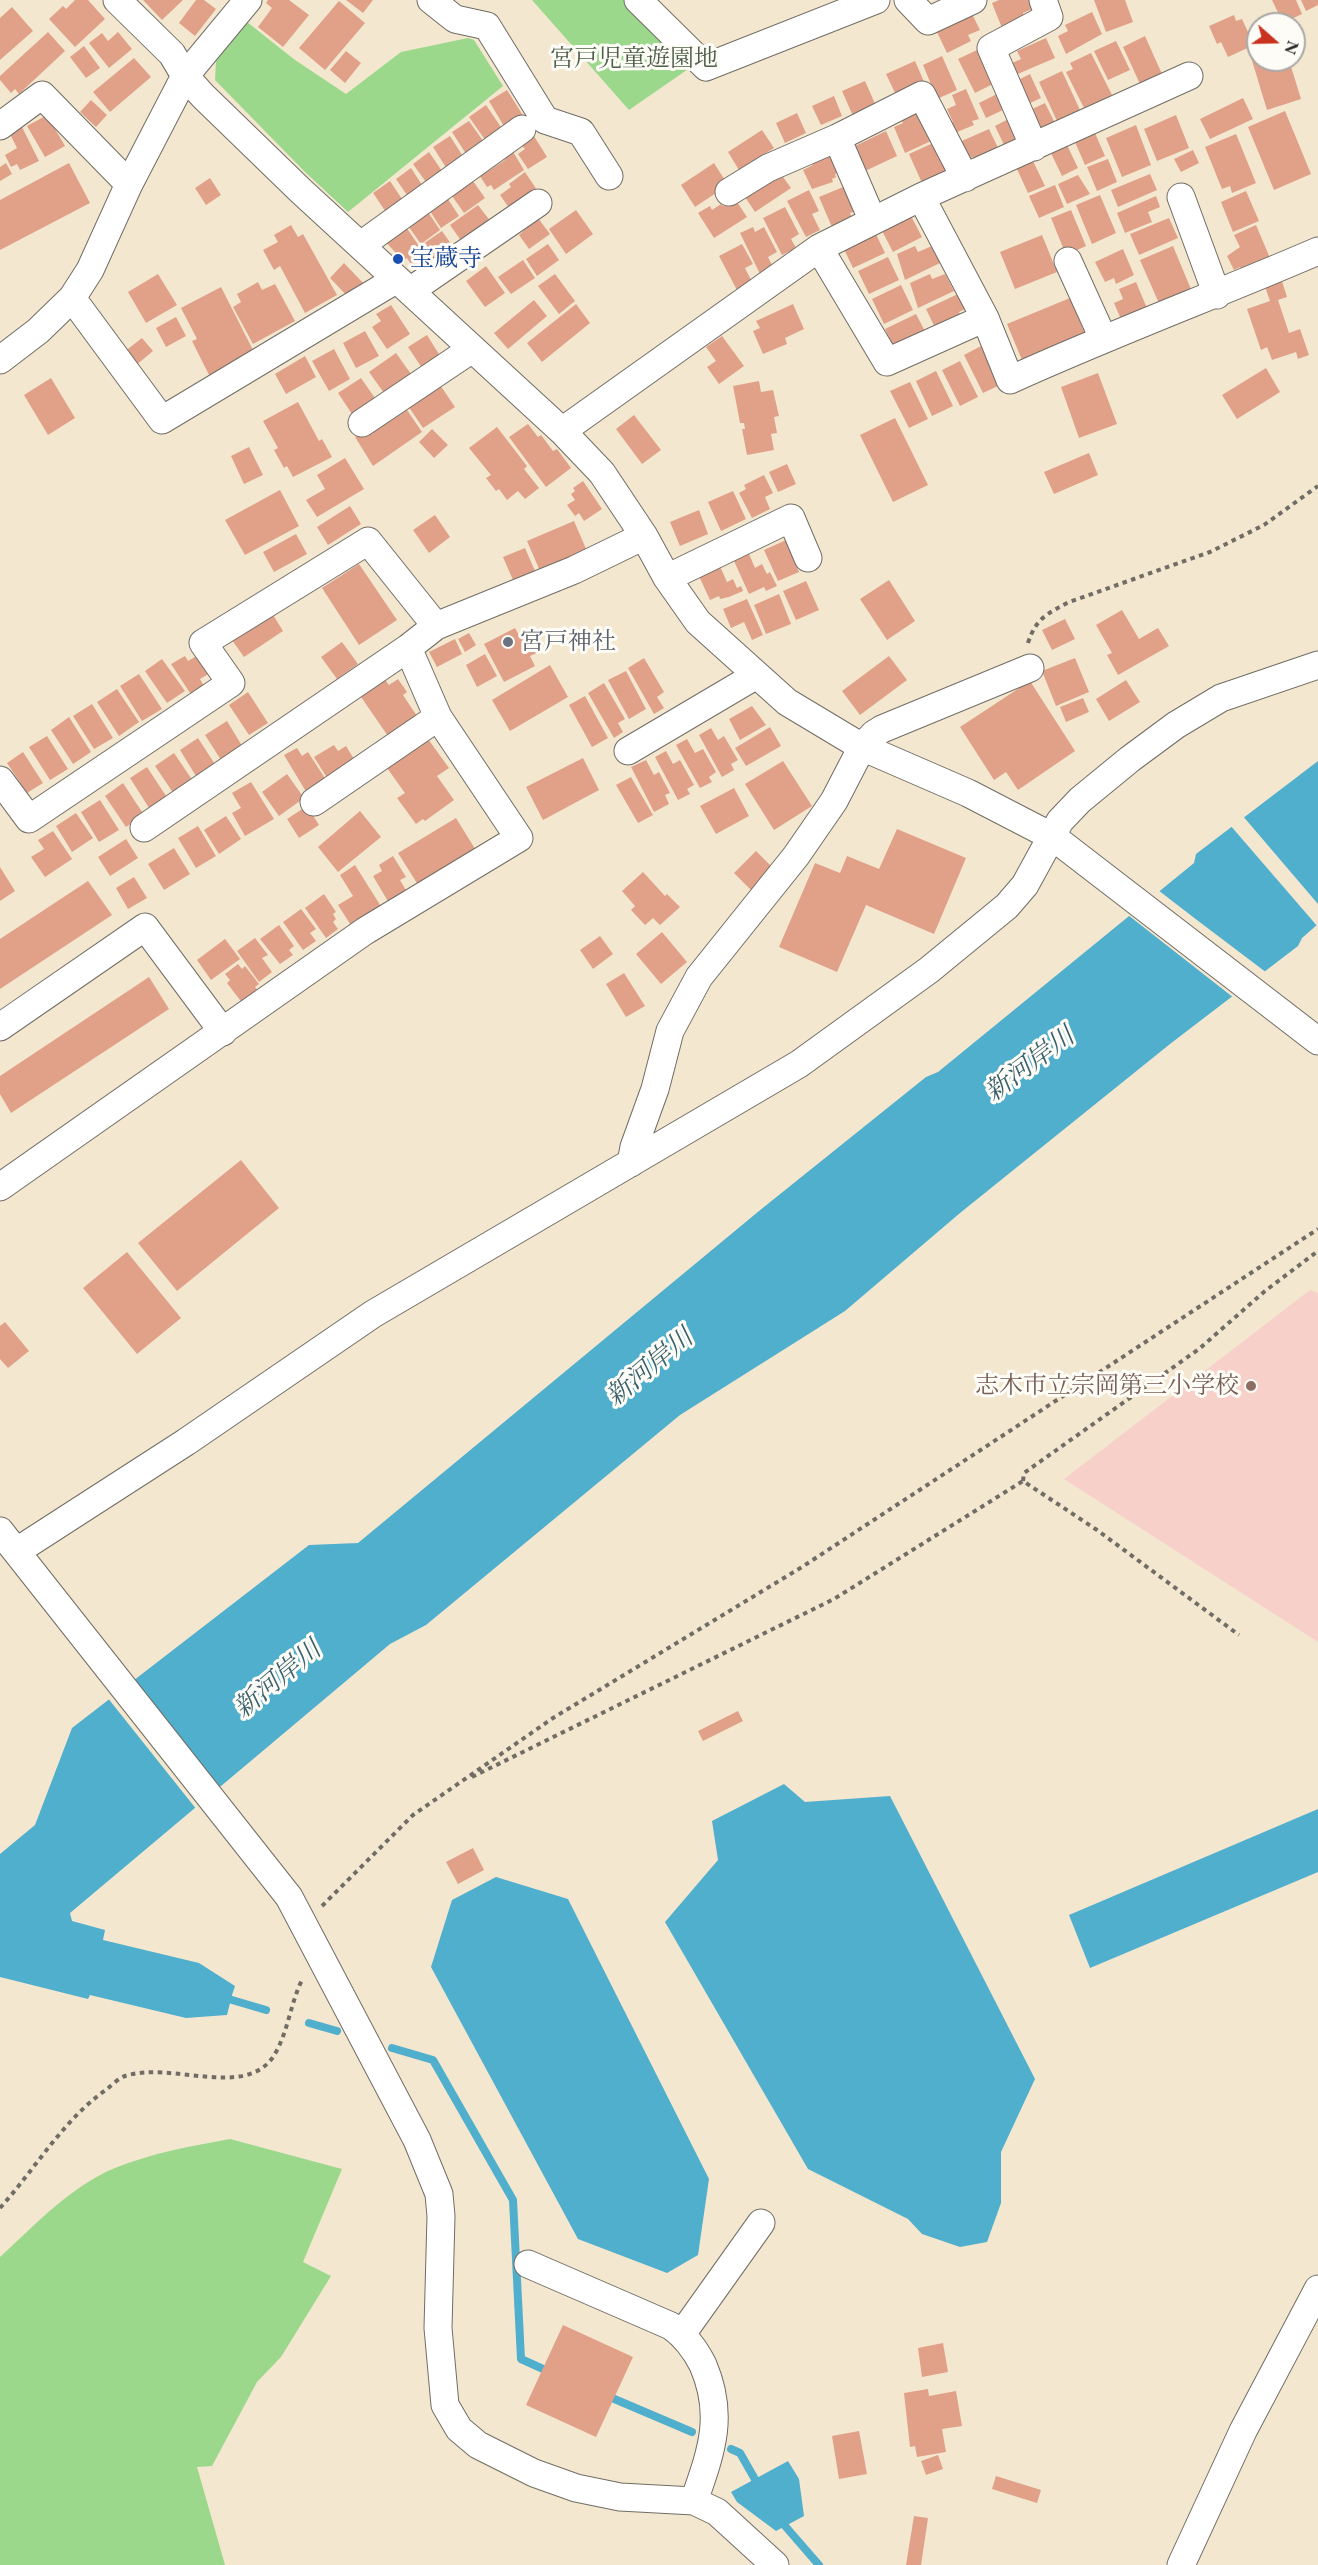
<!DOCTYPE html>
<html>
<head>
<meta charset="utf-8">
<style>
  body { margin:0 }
  #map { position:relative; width:1318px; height:2565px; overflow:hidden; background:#f4e7d0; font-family:"EB Garamond",serif }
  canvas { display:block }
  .north { position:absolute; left:1246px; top:12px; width:60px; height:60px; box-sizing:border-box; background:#fdfcf7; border:2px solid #a9a8a5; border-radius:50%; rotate:110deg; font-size:16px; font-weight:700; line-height:24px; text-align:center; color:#2b2b2b }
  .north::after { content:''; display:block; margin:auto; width:21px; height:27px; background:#c8321e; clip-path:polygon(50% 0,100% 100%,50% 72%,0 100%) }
</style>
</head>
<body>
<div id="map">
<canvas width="1318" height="2565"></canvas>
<div class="north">N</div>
</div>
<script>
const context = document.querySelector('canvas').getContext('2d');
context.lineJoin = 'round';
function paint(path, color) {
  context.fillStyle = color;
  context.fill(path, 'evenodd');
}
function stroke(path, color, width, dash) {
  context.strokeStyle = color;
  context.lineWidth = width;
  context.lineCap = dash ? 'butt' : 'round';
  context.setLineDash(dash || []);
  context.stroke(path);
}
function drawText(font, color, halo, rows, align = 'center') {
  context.font = font + ' "EB Garamond","Noto Serif JP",serif';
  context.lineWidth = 6;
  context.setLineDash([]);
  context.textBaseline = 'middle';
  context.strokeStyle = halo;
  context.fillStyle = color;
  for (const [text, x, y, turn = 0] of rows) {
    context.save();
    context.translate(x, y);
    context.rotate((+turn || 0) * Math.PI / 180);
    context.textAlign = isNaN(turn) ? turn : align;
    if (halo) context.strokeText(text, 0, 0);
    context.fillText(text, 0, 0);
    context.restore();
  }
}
const built = new Path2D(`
  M1310,1290l8,3v349l-254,-163z`);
const green = new Path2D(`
  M532,0h95l67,65 -65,45z
  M247,22l48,38 51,34 55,-42 67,-14 6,2 29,46 -155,126 -43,-40 -90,-92 1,-19z
  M230,2139l112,30 -39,93 28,14 -50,81 -24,25 -45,84 -15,1 28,98h-225v-308c35,-32 71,-71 115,-89 37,-15 76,-22 115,-29z`);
const water = new Path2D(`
  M1318,761v163l-16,14 -4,8 -128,98 -210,169 -115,98 -165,104 -254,210 -36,19 -320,269 2,8 33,9 -2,10 96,23 36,23 -4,12 -7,1 6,4 -3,12 -41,3 -96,-23 -2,4 -88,-22v-123l35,-29 37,-97 237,-183 49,-2 401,-332 167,-134 12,-5 256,-209 2,-9z
  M784,1784l21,18 85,-6 145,283 -34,73v51l-14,39 -27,5 -38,-13 -14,-15 -100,-50 -143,-247 53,-62 -6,-39z
  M1318,1809v63l-228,96 -21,-53z
  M496,1877l72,22 141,280 -11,76 -31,18 -89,-34 -147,-272 21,-67z
  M788,2461l11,18 5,37 -28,15 -39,-29 -6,-10z`);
const pier = new Path2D(`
  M1242,815l76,89v23l-88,-102z
  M1158,890l35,27 74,56 -33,25 -106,-83z
  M131,1678l90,112 -24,20 -90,-113z`);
const stream = new Path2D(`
  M215,1995l51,15
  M309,2023l28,8
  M392,2048l41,12 80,140 8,159 31,14
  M605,2395l87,37
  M731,2449l9,4 20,35
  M779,2519l40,46`);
const building = new Path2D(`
  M75,0h13l17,19 -30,28 -26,-28 14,-13 3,3z
  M143,0h40l-21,20z
  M196,0h8l12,9 -21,27 -16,-13z
  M268,0h21l20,15 -26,32 -25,-20 14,-19 -6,-5z
  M346,0h27l-10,13z
  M999,0h33l3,8 -12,5 2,5 -23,10 -10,-25z
  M1094,0h31l8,22 -27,10z
  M1272,0h24l6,14 -19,9z
  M1301,0h17v5l-12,6z
  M339,1l26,22 -40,47 -26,-22z
  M12,7l21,24 -33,29v-42z
  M1092,12l10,22 -36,20 -8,-18 10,-5 -3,-6z
  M972,14l8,16 -12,5 3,6 -24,12 -12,-25z
  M1234,15l2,6 6,-2 12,26 -26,12 -7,-15 -4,2 -8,-18z
  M48,32l17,19 -46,43 -4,-5 -4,4 -11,-13v-4z
  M118,32l14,17 -23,19 -20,-25 13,-10 6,8z
  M1145,36l17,38 -22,10 -17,-37z
  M1046,38l9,20 -42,18 -5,-11 13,-6 -4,-8z
  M1116,41l14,29 -22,10 -14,-29z
  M84,46l16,22 -14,10 -16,-21z
  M977,50l16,34 -18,9 -17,-34z
  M346,51l15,12 -16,20 -15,-13z
  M1258,52v8h31l12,39 -34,11 -17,-56z
  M1091,53l21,42 -27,15 -19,-38 7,-3 -3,-6z
  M942,56l15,34 -20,9 -14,-34z
  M134,58l17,19 -41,35 -17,-20z
  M915,61l10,23 -28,13 -11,-23z
  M1062,71l18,39 -23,11 -18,-39z
  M1030,74l11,24 -17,8 -8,-25z
  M865,81l11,25 -23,10 -11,-25z
  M966,89l13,30 -7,2 2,4 -24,10 -4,-10 7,-3 -6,-13 9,-4 -4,-10z
  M507,90l17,27 -19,11 -16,-27z
  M997,94l8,15 -19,9 -7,-15z
  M834,96l8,20 -21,9 -9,-19z
  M1243,98l10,21 -43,20 -10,-20z
  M91,100l16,15 -11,12 -16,-15z
  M1045,103l11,22 -19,10 -11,-23z
  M486,105l19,28 -17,11 -19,-27z
  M1285,111l26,63 -37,16 -26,-63z
  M918,112l13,29 -26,12 -11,-26 9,-4 -2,-4z
  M797,113l9,20 -21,10 -9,-20z
  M47,115l18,31 -20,11 -18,-31z
  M1176,115l13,33 -32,13 -13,-32z
  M1012,117l11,23 -17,9 -11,-23z
  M469,121l17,24 -18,12 -16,-25z
  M21,125l18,36 -19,9 -3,-6 -6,3 -6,-12 12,-7 -8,-16z
  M1136,125l15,40 -29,12 -16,-39z
  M989,129l11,23 -25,10 -2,-5 -10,4 -8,-17z
  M762,130l12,18 -35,22 -11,-18z
  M886,131l11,25 -34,16 -12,-24z
  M1095,133l10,23 -20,9 -10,-23z
  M1236,134l20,49 -24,10 -2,-7 -8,3 -17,-42z
  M450,136l14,22 -17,11 -14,-22z
  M534,136l13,21 -19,12 -10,-15 7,-5 -4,-4z
  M933,143l13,29 -24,11 -13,-29z
  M1066,143l12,25 -16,8 -12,-25z
  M512,150l12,20 -30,20 -3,-5 -4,2 -9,-14 7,-4 2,3 18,-12 -2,-4z
  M1193,150l6,13 -18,9 -7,-13z
  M429,152l15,22 -16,11 -15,-21z
  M832,152l9,19 -6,3 1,3 -4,2 1,3 -21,7 -9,-19 10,-5 -1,-3z
  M1108,159l9,23 -20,9 -10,-24z
  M1033,161l12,25 -17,7 -11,-24z
  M6,163l6,11 -12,7v-14z
  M69,163l21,40 -90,47v-50z
  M714,163l14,22 -33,22 -14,-22z
  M411,168l13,20 -15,10 -13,-19z
  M525,172l14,21 -27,19 -12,-17 11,-8 -2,-3z
  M781,174l10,14 -36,24 -10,-15z
  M1150,174l7,16 -39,17 -7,-17z
  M1078,175l12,19 -23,10 -9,-20z
  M210,178l11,17 -15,10 -11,-17z
  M390,181l12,18 -4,2 4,5 -14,9 -15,-22z
  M473,181l12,17 -21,15 -12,-17z
  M848,185l8,26 -6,2 2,5 -20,9 -13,-30z
  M1055,185l9,22 -25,11 -10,-22z
  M809,190l10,21 -7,3 8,16 -14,7 -19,-36z
  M1246,191l13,30 -26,11 -12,-30z
  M1100,195l16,38 -24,11 -16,-39z
  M446,196l13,20 -18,12 -13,-20z
  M1156,196l4,11 -12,5 4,10 -27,11 -8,-20z
  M737,202l10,15 -33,21 -16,-25 12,-7 2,4 9,-6 2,2 4,-2 2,3z
  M478,205l13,17 -29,20 -12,-17z
  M785,207l14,27 -8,5 5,9 -14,7 -19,-37z
  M426,209l14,21 -19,14 -15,-21z
  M576,210l17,24 -27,20 -17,-25z
  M1071,210l15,36 -20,9 -15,-37z
  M910,214l12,23 -29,15 -12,-23z
  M538,218l12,16 -21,15 -10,-14z
  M1169,218l9,20 -39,17 -9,-21z
  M291,225l7,12 5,-3 34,61 -32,18 -25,-47 -6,4 -11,-20 15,-8 -4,-7z
  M1256,225l14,33 -28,12 -2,-3 -6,3 -7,-14 13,-9 -6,-12z
  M406,227l26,38 -14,10 -11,-17 -4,3 -18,-20z
  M753,227l2,5 9,-5 13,25 -9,5 6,12 -13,7 -21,-43z
  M874,230l11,23 -32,15 -11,-23z
  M442,231l14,20 -19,13 -14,-20z
  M1042,235l15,37 -42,17 -15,-37z
  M548,244l11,16 -22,16 -11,-17z
  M742,244l11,20 -8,4 8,16 -15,8 -19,-36z
  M915,246l3,6 14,-6 8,17 -35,17 -8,-26z
  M1173,246l20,48 -32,14 -21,-48z
  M1123,249l11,26 -18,9 -2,-6 -9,4 -10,-20z
  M888,257l11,23 -30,14 -11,-23z
  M523,260l12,18 -24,16 -13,-17z
  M344,263l22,23 -15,14 -21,-22z
  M486,266l19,27 -20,14 -19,-26z
  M158,274l19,31 -31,18 -18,-31z
  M555,274l20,27 -16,13 -21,-28z
  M930,274l2,5 13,-5 9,17 -36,17 -8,-25z
  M1281,278l6,19 -9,3 11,33 11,-4 9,26 -11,4 -2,-7 -24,8 -5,-13 -6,3 -14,-41 23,-8 -6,-17z
  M258,282l4,8 13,-6 20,37 -42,23 -20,-37 8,-5 -4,-8z
  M1136,282l13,31 -26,11 -9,-21 9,-4 -4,-10z
  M901,285l12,25 -29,14 -12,-25z
  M221,287l33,65 -45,23 -17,-34 5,-2 -16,-31z
  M958,294l7,15 -6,3 5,10 -26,12 -12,-25z
  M1070,298l15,36 -63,26 -15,-36z
  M534,300l13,16 -39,33 -14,-16z
  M576,304l14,19 -48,39 -15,-19z
  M793,304l11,25 -19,9 2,6 -24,10 -10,-23 7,-3 -4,-7z
  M391,305l19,29 -23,15 -15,-22 9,-6 -5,-7z
  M916,314l13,25 -32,16 -12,-26z
  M176,317l10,19 -20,11 -10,-19z
  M365,331l14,25 -23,12 -13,-25z
  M427,335l15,24 -18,12 -16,-24z
  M722,336l22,30 -25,18 -12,-17 9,-6 -10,-14z
  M142,338l11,13 -18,15 -11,-14z
  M983,345l19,39 -19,9 -19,-38z
  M334,349l16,30 -21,12 -17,-30z
  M396,353l15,21 -27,19 -15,-21z
  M305,356l11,21 -30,17 -11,-20z
  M960,361l18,36 -18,9 -18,-36z
  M1266,368l14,24 -43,27 -15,-24z
  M936,371l17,35 -21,10 -16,-35z
  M1098,373l19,51 -38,14 -18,-51z
  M51,378l24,40 -27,17 -24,-40z
  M361,378l16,23 -23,16 -16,-24z
  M759,381l2,11 12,-2 6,26 -5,1 3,16 -6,1 3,16 -27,5 -5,-26h3l-1,-6h-4l-7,-37z
  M438,382l17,25 -32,21 -17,-25z
  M910,382l18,37 -19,9 -19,-37z
  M298,402l21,39 3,-2 10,18 -39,20 -6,-11 -3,2 -10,-18 4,-2 -15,-27z
  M407,410l15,22 -49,34 -18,-29 30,-21 4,6z
  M634,415l27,35 -19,14 -26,-35z
  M895,418l33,67 -35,17 -33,-67z
  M528,424l10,13 3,-2 12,16 4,-2 14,19 -25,19 -37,-50z
  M497,427l30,39 -3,3 15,19 -14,11 -7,-8 -11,9 -8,-11 -3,2 -10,-13 5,-3 -22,-27z
  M432,429l16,16 -14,13 -15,-16z
  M249,447l14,28 -19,9 -13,-28z
  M1089,453l9,22 -44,19 -10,-22z
  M345,458l19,31 -47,28 -11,-17 19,-11 -8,-14z
  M787,464l9,20 -18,8 -9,-20z
  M764,475l9,18 -8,4 5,12 -18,9 -13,-25 7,-4 -2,-4z
  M583,481l19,28 -18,12 -5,-8 -4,3 -8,-11 8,-5 -4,-6 4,-3 -2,-3z
  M280,490l19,36 -54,29 -20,-35z
  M733,491l13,28 -25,12 -13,-29z
  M350,506l11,18 -33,21 -11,-18z
  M699,510l9,24 -28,12 -10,-24z
  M435,515l15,22 -21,16 -16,-23z
  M574,521l13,30 -47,20 -13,-30z
  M296,534l11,20 -33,18 -11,-20z
  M786,540l13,32 -21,9 -14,-31z
  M525,548l10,23 -22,9 -10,-23z
  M749,554l6,14 7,-4 5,10 3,-2 7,14 -11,5 -2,-4 -15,7 -15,-33z
  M359,564l38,56 -38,25 -37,-57z
  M719,564l8,18 6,-3 4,9 4,-2 2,5 -14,6 -9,2 -1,-3 -9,4 -12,-26z
  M889,580l26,41 -28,19 -27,-41z
  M806,581l13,29 -23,10 -13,-29z
  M779,594l12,30 -25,10 -12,-29z
  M747,599l16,36 -11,5 -8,-18 -13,6 -8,-19z
  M1122,610l17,29 19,-11 11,18 -51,29 -11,-20 5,-2 -16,-28z
  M272,613l11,18 -39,26 -12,-17z
  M1065,619l10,20 -23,11 -10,-20z
  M515,628l5,9 8,-4 11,19 -9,4 5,10 -31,16 -20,-38z
  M469,633l7,12 -11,7 -7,-13z
  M455,639l7,15 -25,13 -8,-15z
  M342,642l16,22 -21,15 -16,-22z
  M485,654l12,22 -20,11 -11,-22z
  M198,655l12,18 -10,6 5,9 -13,8 -21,-32 14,-8 3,5z
  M889,656l18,24 -47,35 -18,-24z
  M644,658l20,34 -7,5 7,11 -10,6 -26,-46z
  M1075,658l14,34 -33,14 -14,-35z
  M162,659l23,32 -18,12 -22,-32z
  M550,665l18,32 -58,34 -18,-31z
  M626,671l20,38 -17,10 -21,-39z
  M139,674l23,35 -20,12 -22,-35z
  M383,677l6,8 9,-6 9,13 -4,3 16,24 -29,20 -31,-45z
  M1126,680l14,22 -31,19 -13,-22z
  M1030,681l45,70 -57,39 -12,-18 -12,8 -34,-53z
  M604,683l21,36 -7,4 5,9 -9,6 -26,-45z
  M117,689l22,33 -20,14 -22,-34z
  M248,692l20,31 -19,12 -20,-30z
  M585,696l23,42 -16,9 -23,-42z
  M1083,698l6,14 -23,10 -6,-15z
  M92,704l21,34 -19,11 -21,-33z
  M752,706l14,19 -26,15 -11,-21z
  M69,717l22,35 -18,12 -22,-34z
  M227,721l17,28 -21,14 -18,-28z
  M770,727l11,19 -35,20 -11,-18z
  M711,728l7,12 6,-4 14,24 -7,4 3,6 -12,7 -23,-42z
  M47,736l21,33 -18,11 -21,-33z
  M198,738l20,31 -19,12 -19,-31z
  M428,739l21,29 -12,8 17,24 -29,21 -2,-2 -7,5 -19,-26 8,-5 -18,-25z
  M687,739l8,14 8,-4 13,23 -7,5 3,5 -12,6 -24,-43z
  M334,745l4,6 8,-5 11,18 -28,17 -15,-24z
  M297,748l5,8 6,-4 20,31 -20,12 -24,-40z
  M666,751l7,13 7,-4 14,25 -7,4 3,5 -12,6 -23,-43z
  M23,752l20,31 -16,10 -20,-30z
  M174,753l21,31 -19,13 -21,-31z
  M583,758l16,32 -56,30 -17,-33z
  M646,760l8,15 5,-3 11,21 -5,2 4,9 -15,8 -23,-45z
  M783,761l29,45 -38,24 -29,-46z
  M147,767l21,32 -17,12 -21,-33z
  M287,774l17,24 -25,18 -17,-24z
  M631,777l22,38 -15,8 -22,-38z
  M251,782l23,37 -29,17 -13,-23 9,-5 -9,-15z
  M123,783l21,32 -18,12 -21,-31z
  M734,788l15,28 -33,18 -16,-28z
  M100,800l19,30 -20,12 -18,-30z
  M307,806l12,19 -20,13 -12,-19z
  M360,811l21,26 -43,35 -20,-25z
  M76,813l17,25 -21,14 -16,-26z
  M226,816l15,23 -22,15 -15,-24z
  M456,818l21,34 -57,36 -22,-35z
  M198,826l18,30 -20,12 -18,-30z
  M897,829l69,29 -32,76 -68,-29 -29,67 -58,-25 36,-84 25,10 7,-17 32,13z
  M53,831l19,28 -27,18 -14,-20 13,-8 -6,-9z
  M126,839l12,19 -28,18 -12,-19z
  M174,848l16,26 -26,16 -16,-26z
  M756,851l18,18 -22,22 -18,-18z
  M393,856l13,21 -6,3 7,12 -18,11 -16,-27 9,-5 -3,-6z
  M355,865l27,43 -30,19 -14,-22 15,-9 -13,-21z
  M0,867l15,24 -15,10z
  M643,872l22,24 2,-2 13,13 -20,18 -7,-7 -8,7 -14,-15 4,-4 -13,-15z
  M134,877l13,21 -19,11 -12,-21z
  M88,881l24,34 -112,74v-50z
  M324,894l12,18 -3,2 3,5 -3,3 5,7 -12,9 -21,-30z
  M301,909l15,20 -6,4 6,8 -13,9 -20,-28z
  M279,925l15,21 -5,4 4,5 -13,9 -20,-25z
  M662,932l25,30 -26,22 -25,-30z
  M600,936l13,18 -20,15 -13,-19z
  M255,938l13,17 -6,3 10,14 -13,10 -22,-31z
  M225,939l15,20 -29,21 -14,-20z
  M238,964l4,5 3,-3 14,18 -4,3 4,5 -16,12 -16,-21 3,-3 -5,-6z
  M624,973l21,33 -19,11 -20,-33z
  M149,977l20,32 -158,104 -11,-19v-18z
  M241,1160l38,48 -102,83 -39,-48z
  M127,1252l54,66 -44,36 -54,-66z
  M5,1322l24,29 -21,17 -8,-9v-33z
  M738,1711l5,10 -40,20 -5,-10z
  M473,1848l11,22 -26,14 -12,-22z
  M563,2325l70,32 -37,80 -70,-32z
  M943,2343l5,29 -26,5 -4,-29z
  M928,2389l1,7 27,-5 6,35 -20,3 4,23 -29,5 -2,-11 -5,1 -6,-54z
  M859,2431l8,43 -28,5 -7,-43z
  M938,2455l5,14 -17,6 -5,-14z
  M996,2476l45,14 -4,13 -45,-14z
  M914,2516l14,2 -7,47h-15z`);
const path = new Path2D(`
  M1028,643c8,-25 19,-29 41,-41l141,-50 54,-27 54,-39
  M1023,1481l1,-8 175,-124 66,-58 53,-40
  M472,1777l362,-178 189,-118 74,49 142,105
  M322,1906l91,-91 140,-97 249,-151 516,-338
  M0,2208c36,-40 63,-88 107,-119 5,-4 12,-11 18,-13 47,-15 119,23 148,-19 15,-23 17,-53 29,-77`);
const minor = new Path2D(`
  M117,0l55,54 13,22 18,20 98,95 261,240 40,42 42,63 23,42 31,44 89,80 75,45 106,46 85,44 265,204
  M431,0l24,19 32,7 58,94 36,12 28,44
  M638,0l68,67 170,-67
  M908,0l20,21 45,-21
  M0,126l42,-31 87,89
  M1034,147l-43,-99 58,-31 -6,-17
  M729,192l39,-24 69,-30
  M921,197l268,-121
  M1181,197l36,98
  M872,219l-35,-81 85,-43 43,83
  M361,245l161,-116
  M819,248l68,114 98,-44
  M1068,261l35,77
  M410,291l128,-88
  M72,298l90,122 235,-141
  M0,360l38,-29 34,-33 18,-28 39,-86 56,-108 63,-76
  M362,423l110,-74
  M562,431l257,-183 102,-51 64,121 25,62c101,-46 206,-85 308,-129
  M667,578l124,-60 17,40
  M628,751l127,-75
  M0,780l29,39 202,-136 -28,-40 165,-102 68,85
  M314,802l124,-85
  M144,828l264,-180
  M0,1027l145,-100 78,105
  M631,1163l3,-16 21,-58 15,-58 29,-54 97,-121 38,-55 28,-54 12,-13 8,-5 148,-61
  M0,1187l365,-256 154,-93 -81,-121 -30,-69 28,-22 138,-56 70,-34
  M0,1531l289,366 128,243 22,54 2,22 -3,112 7,77 14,24 19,16 56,28 42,15 44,9 74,4 23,11 58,53
  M17,1551l169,-109 187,-128 426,-250 130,-94 78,-64 18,-21 35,-64 20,-21 50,-41 46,-34 45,-27 97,-33
  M528,2264l143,62c14,10 24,23 32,39 22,51 8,87 -9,136
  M682,2334l79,-111
  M1181,2565l62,-134 75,-142`);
const markers = [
  [398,259,6,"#1a4fb4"],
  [508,642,6,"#6b7280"],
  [1251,1386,6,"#8d6e63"]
];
const parkNames = [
  ["宮戸児童遊園地",634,59]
];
const transitNames = [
  ["宝蔵寺",410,259]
];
const worshipNames = [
  ["宮戸神社",520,642]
];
const educationNames = [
  ["志木市立宗岡第三小学校",1239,1386]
];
const waterNames = [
  ["新河岸川",1030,1065,-37],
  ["新河岸川",650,1368,-40],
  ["新河岸川",278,1680,-40]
];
paint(built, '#f7d0ca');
paint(green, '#9bd88c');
paint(water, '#4fafcd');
paint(pier, '#f4e7d0');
stroke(stream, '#4fafcd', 8);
paint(building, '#e0a188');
stroke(minor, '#716d65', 29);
stroke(path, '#716d65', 4, [4.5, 4.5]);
stroke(minor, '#fff', 27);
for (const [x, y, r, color] of markers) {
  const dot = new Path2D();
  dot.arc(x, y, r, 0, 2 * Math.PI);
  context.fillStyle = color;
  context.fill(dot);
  stroke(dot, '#fdfcf7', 2);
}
drawText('24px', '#4d5f48', '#fdfcf7', parkNames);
drawText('24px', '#164399', '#fdfcf7', transitNames, 'left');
drawText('24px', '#5b616d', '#fdfcf7', worshipNames, 'left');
drawText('24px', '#785e54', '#fdfcf7', educationNames, 'right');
drawText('italic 26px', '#39606c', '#fdfcf7', waterNames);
</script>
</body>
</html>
